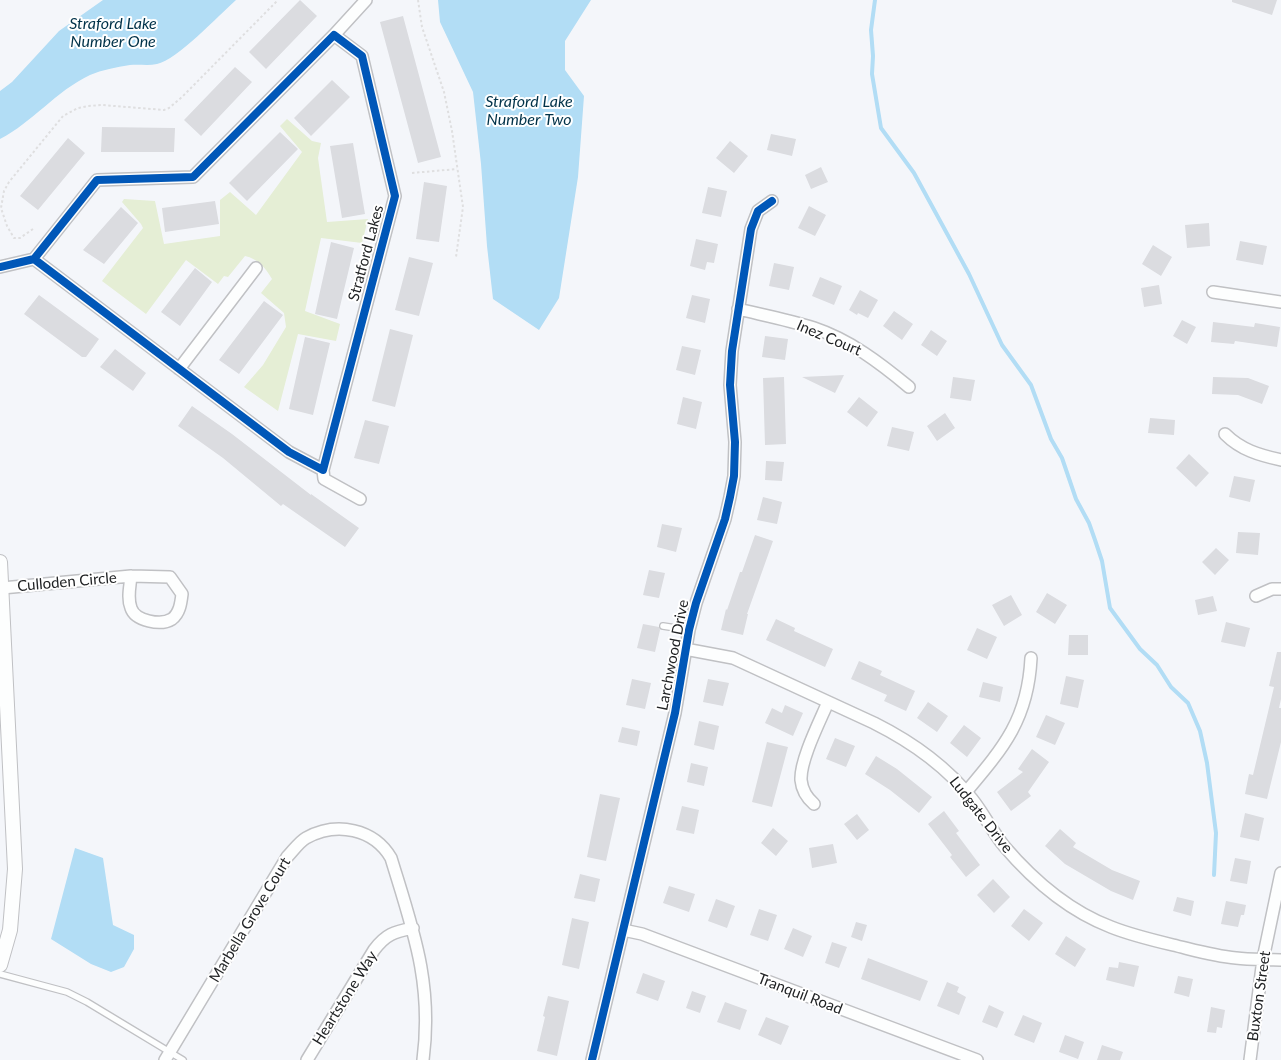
<!DOCTYPE html>
<html>
<head>
<meta charset="utf-8">
<style>
  body { margin:0 }
  canvas { display:block; background:#f4f6fa }
</style>
</head>
<body>
<canvas width="1281" height="1060"></canvas>
<script>
const context = document.querySelector('canvas').getContext('2d');
context.lineJoin = 'round';
function paint(path, color) {
  context.fillStyle = color;
  context.fill(path, 'evenodd');
}
function stroke(path, color, width, dash) {
  context.strokeStyle = color;
  context.lineWidth = width;
  context.lineCap = dash ? 'butt' : 'round';
  context.setLineDash(dash || []);
  context.stroke(path);
}
function drawText(font, color, halo, rows, align = 'center') {
  context.font = font + ' Lato,sans-serif';
  context.lineWidth = 4;
  context.setLineDash([]);
  context.textBaseline = 'middle';
  context.strokeStyle = halo;
  context.fillStyle = color;
  for (const [text, x, y, turn = 0] of rows) {
    context.save();
    context.translate(x, y);
    context.rotate((+turn || 0) * Math.PI / 180);
    context.textAlign = isNaN(turn) ? turn : align;
    if (halo) context.strokeText(text, 0, 0);
    context.fillText(text, 0, 0);
    context.restore();
  }
}
const green = new Path2D(`
  M287,119l25,22 9,2 -3,15 9,64 41,-3 -6,24 -41,-5 -16,73 35,13 -4,17 -38,-7 -20,77 -34,-24 19,-22 23,-38 -2,-14 -23,-20 11,-14c-7,-12 -14,-20 -27,-23l-17,21 -4,-1 -6,8 -32,-24 -40,54 -44,-33 41,-53 -2,-4 -19,-22 2,-3 31,2 9,43 56,-8v-36l10,-8 26,23 46,-63 -22,-26z`);
const water = new Path2D(`
  M103,0h133c-17,15 -59,60 -79,64 -9,2 -18,0 -27,1 -14,2 -28,5 -40,10 -34,16 -57,47 -90,64v-48l12,-9 47,-51z
  M438,0h153l-26,41v29l19,26 -6,81 -19,121 -20,32 -46,-31 -6,-53 -6,-82 -8,-72 -33,-70z
  M75,848l28,10 10,67 21,10v14l-10,18 -13,5 -20,-8 -40,-25z`);
const stream = new Path2D(`
  M875,0l-4,30 2,26 -1,18 9,54 33,45 55,101 33,71 29,40 20,54 11,19 14,41 13,24 6,17 7,21 8,47 30,41 17,16 14,22 17,16 12,28 7,32 9,70 -2,42`);
const building = new Path2D(`
  M300,0l17,16 -51,53 -17,-17z
  M1232,0h45l-5,15 -40,-13z
  M403,16l38,141 -23,6 -38,-141z
  M235,67l17,15 -51,54 -17,-16z
  M332,80l18,17 -39,39 -17,-18z
  M102,127l73,1 -1,24h-73z
  M280,132l18,17 -51,52 -18,-18z
  M771,134l25,5 -4,17 -25,-6z
  M68,138l17,15 -47,57 -18,-14z
  M730,141l18,15 -14,17 -18,-15z
  M353,143l12,71 -23,4 -12,-72z
  M821,167l7,15 -17,7 -6,-14z
  M424,182l23,4 -8,56 -23,-3z
  M708,187l19,4 -6,26 -19,-4z
  M215,201l4,23 -54,8 -3,-24z
  M809,206l17,9 -11,21 -17,-8z
  M121,207l17,16 -34,41 -21,-14z
  M1209,223l1,23 -23,2 -2,-23z
  M696,239l22,5 -4,19 -7,-1 -2,8 -15,-4z
  M1240,241l27,5 -4,19 -27,-5z
  M331,242l23,6 -17,71 -22,-5z
  M1153,245l19,12 -11,19 -19,-12z
  M409,257l24,6 -14,53 -24,-6z
  M774,263l20,4 -5,23 -20,-4z
  M195,268l17,14 -32,44 -19,-14z
  M820,277l22,9 -8,19 -22,-9z
  M1159,285l3,19 -18,3 -3,-19z
  M860,290l18,10 -10,18 -10,-5 -1,2 -8,-5z
  M39,295l60,44 -13,18h-4l-58,-43z
  M692,295l18,4 -5,24 -19,-5z
  M264,301l19,14 -44,59 -20,-14z
  M894,311l19,13 -11,16 -19,-14z
  M1182,320l14,7 -9,17 -14,-8z
  M1213,322l41,5 1,-4 25,4 -3,20 -42,-6 -1,3 -23,-2z
  M390,329l23,6 -18,72 -23,-6z
  M931,330l16,11 -10,15 -16,-11z
  M765,336l23,3 -3,21 -23,-3z
  M305,337l25,6 -17,72 -24,-6z
  M682,346l19,4 -6,25 -19,-5z
  M115,349l31,24 -13,18 -33,-24z
  M844,375l-9,18 -33,-16z
  M784,377l2,67 -21,1 -2,-67z
  M953,377l22,3 -4,21 -21,-3z
  M1213,377l35,1 21,8 -7,18 -24,-9 -26,-1z
  M683,397l19,5 -6,27 -19,-5z
  M859,397l19,15 -11,15 -20,-15z
  M192,406l40,28 79,61v-1l48,34 -14,19 -62,-43 -2,2 -58,-48 -45,-32z
  M945,413l10,15 -18,13 -10,-15z
  M1150,418l25,2 -1,15 -26,-2z
  M365,420l24,6 -10,38 -25,-6z
  M892,427l22,5 -5,19 -22,-5z
  M1189,454l20,19 -13,14 -20,-19z
  M766,461l18,1 -2,19 -17,-1z
  M1234,476l21,4 -5,22 -21,-5z
  M763,497l19,5 -5,22 -20,-4z
  M662,524l20,4 -6,24 -19,-5z
  M1238,532l22,1 -2,22 -22,-2z
  M755,535l18,6 -26,73h1l-5,21 -22,-5 5,-21 1,1 13,-38h2z
  M1216,548l13,12 -14,15 -13,-13z
  M649,570l16,3 -6,25 -16,-3z
  M1047,593l20,12 -12,19 -19,-12z
  M1011,595l11,20 -18,11 -12,-21z
  M1213,596l4,15 -19,4 -3,-15z
  M776,619l19,9 -1,3 39,18 -8,18 -59,-27z
  M1226,622l24,6 -5,19 -24,-5z
  M643,624l16,3 1,3 -5,22 -18,-4z
  M977,628l20,9 -10,22 -20,-9z
  M1069,635h19v20h-20z
  M1277,652h4v47l-2,9h2v34l-14,57 -22,-5 4,-20 4,1 21,-88 -5,-1z
  M859,661l23,10 -2,4 35,16 -9,20 -22,-10 3,-6 -36,-16z
  M1066,676l18,4 -6,28 -18,-4z
  M632,679l19,4 -6,26 -19,-4z
  M708,679l21,4 -6,23 -20,-4z
  M983,682l20,5 -3,15 -21,-5z
  M928,702l20,14 -11,16 -20,-14z
  M785,705l18,8 -10,23 -28,-13 7,-15 10,5z
  M1046,715l19,8 -10,22 -19,-8z
  M699,721l20,5 -5,24 -20,-5z
  M964,725l17,13 -14,19 -17,-14z
  M622,727l18,4 -3,15 -19,-4z
  M835,738l20,8 -9,21 -20,-8z
  M767,742l21,5 -16,60 -20,-5z
  M1032,749l17,13 -21,30 3,4 -20,15 -14,-19 26,-20 -5,-3z
  M876,756l21,13 35,28 -13,16 -29,-23 -25,-16z
  M691,763l17,4 -4,19 -17,-4z
  M600,794l20,4 -14,63 -19,-4z
  M682,806l17,4 -5,24 -18,-4z
  M944,811l15,20 -3,2 24,32 -14,12 -16,-20 2,-2 -24,-31z
  M1245,813l19,5 -5,23 -19,-4z
  M857,814l12,16 -12,10 -13,-16z
  M773,828l15,13 -12,15 -15,-13z
  M1060,829l16,14 -3,4 39,23 28,11 -7,19 -22,-9 -46,-27 -20,-18z
  M833,844l4,19 -25,5 -3,-20z
  M1235,858l16,3 -4,23 -17,-3z
  M580,874l20,5 -5,23 -21,-4z
  M993,879l17,18 -16,16 -17,-18z
  M669,886l26,8 -6,18 -26,-9z
  M1177,897l17,4 -3,15 -18,-5z
  M716,899l19,7 -8,22 -19,-7z
  M1226,901l20,4 -2,10h-3l-3,12 -17,-3z
  M759,909l18,6 -9,26 -18,-6z
  M1024,909l19,14 -14,18 -18,-15z
  M572,918l17,4 -10,47 -17,-4z
  M856,922l11,3 -5,16 -11,-4z
  M793,928l19,8 -9,21 -19,-8z
  M1066,936l20,13 -11,18 -20,-13z
  M832,942l15,5 -8,21 -14,-5z
  M868,958l60,23 -8,20 -59,-22z
  M1119,962l20,4 -5,21 -28,-7 3,-13 9,1z
  M643,973l22,8 -7,20 -22,-8z
  M1178,976l15,3 -4,18 -15,-4z
  M947,982l12,5 -2,5 9,5 -7,18 -22,-9z
  M692,991l14,5 -6,17 -14,-5z
  M548,996l21,5 -12,55 -20,-5 8,-34 -2,-1z
  M725,1002l22,8 -7,20 -23,-8z
  M989,1005l15,7 -7,16 -15,-6z
  M1211,1007l14,3 -3,18 -5,-1 -1,6 -9,-1z
  M1023,1015l19,8 -8,20 -20,-8z
  M766,1017l23,9 -8,19 -23,-10z
  M1065,1035l19,7 -6,17 -19,-7z
  M1102,1045l21,7 -3,8h-23z`);
const path = new Path2D(`
  M418,0l4,27 22,65 8,39 11,76 -7,50
  M412,173l45,-4
  M33,229l-13,9h-6l-7,-12 -6,-18 3,-17 5,-9 54,-66 15,-8 10,-2 14,-1 62,5 5,-2 13,-11 96,-97`);
const service = new Path2D(`
  M663,626l26,4
  M0,974l67,18 20,10 96,58`);
const minor = new Path2D(`
  M334,35l32,-35
  M0,267l34,-8 63,-79 96,-3 141,-142 28,21 33,140 -72,274 -34,-18 -255,-193
  M1213,292l68,10
  M738,309c25,6 51,11 76,19 36,12 66,35 95,59
  M179,369l77,-101
  M1225,434c16,16 34,21 56,26
  M323,470l1,9 36,20
  M2,588l129,-12 39,1 12,17c-1,8 -2,19 -10,25 -11,7 -37,2 -41,-11 -4,-10 -1,-21 0,-32
  M1256,596l16,-7h9
  M685,649l48,9 141,65c38,19 72,43 98,76 12,15 20,32 32,47 29,34 65,65 107,81 20,8 41,13 62,18 21,5 41,11 63,13 15,2 30,1 45,2
  M966,792c38,-45 62,-73 65,-134
  M814,804c-7,-6 -12,-14 -13,-24 -1,-20 19,-59 27,-78
  M623,930l19,4 335,126
  M165,1060l122,-203c6,-6 12,-15 19,-19 31,-17 68,-9 85,20 22,72 42,125 32,202
  M307,1060l67,-110c12,-16 20,-18 39,-22
  M592,1060l83,-347 14,-83 7,-27 29,-84 5,-22 4,-21 1,-34 -5,-57 2,-34 19,-122 7,-18 14,-10
  M1250,1060l13,-101 18,-86`);
const tertiary = new Path2D(`
  M0,562l15,307 -5,61 -10,35`);
const cycleway = new Path2D(`
  M0,267l34,-8 63,-79 96,-3 141,-142 28,21 33,140 -72,274 -34,-18 -255,-193
  M592,1060l83,-347 14,-83 7,-27 29,-84 5,-22 4,-21 1,-34 -5,-57 2,-34 19,-122 7,-18 14,-10`);
const streetNames = [
  ["Stratford Lakes",366,253,-75],
  ["Inez Court",829,338,23],
  ["Culloden Circle",67,582,-5],
  ["Larchwood Drive",673,655,-79],
  ["Ludgate Drive",981,815,52],
  ["Marbella Grove Court",250,920,-59],
  ["Tranquil Road",800,994,21],
  ["Buxton Street",1259,996,-82],
  ["Heartstone Way",345,998,-58]
];
const waterNames = [
  ["Straford Lake",113,24],
  ["Number One",113,42],
  ["Straford Lake",529,102],
  ["Number Two",529,120]
];
paint(green, '#e5eed5');
paint(water, '#b2ddf5');
stroke(stream, '#b2ddf5', 4);
paint(building, '#dbdce0');
stroke(service, '#c0c1c4', 8);
stroke(minor, '#c0c1c4', 14);
stroke(tertiary, '#c0c1c4', 16);
stroke(path, '#dfdfe0', 2, [2.5, 2.5]);
stroke(service, '#fdfefe', 5.5);
stroke(minor, '#fdfefe', 11);
stroke(tertiary, '#fdfefe', 14);
stroke(cycleway, '#0057b8', 8);
drawText('15px', '#212325', '#fff', streetNames);
drawText('italic 16px', '#003249', '#fff', waterNames);
</script>
</body>
</html>
